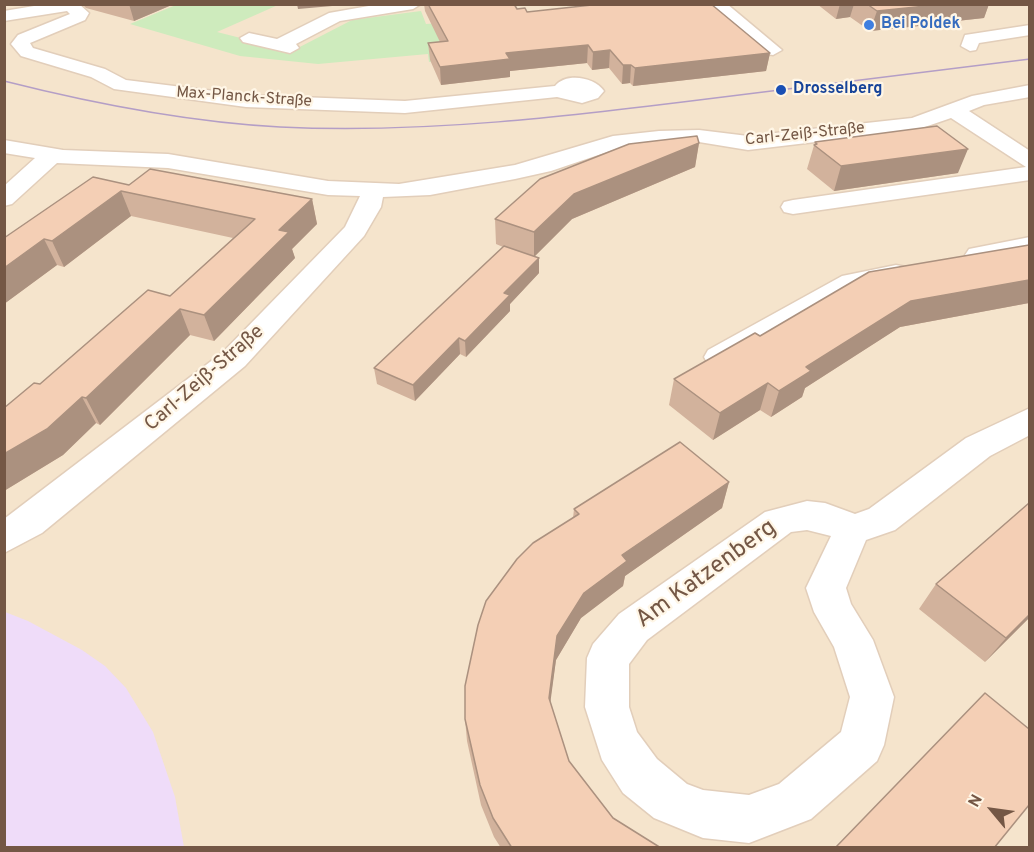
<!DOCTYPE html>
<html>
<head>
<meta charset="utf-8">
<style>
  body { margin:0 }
  #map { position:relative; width:1034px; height:852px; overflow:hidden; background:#fdf2de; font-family:Overpass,sans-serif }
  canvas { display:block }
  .frame { position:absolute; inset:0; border:6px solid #745745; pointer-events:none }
  .north { position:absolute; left:962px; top:780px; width:60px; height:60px; -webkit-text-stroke:4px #fff6e6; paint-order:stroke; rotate:299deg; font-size:16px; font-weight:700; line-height:24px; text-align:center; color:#745745 }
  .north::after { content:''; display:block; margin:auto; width:21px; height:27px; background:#745745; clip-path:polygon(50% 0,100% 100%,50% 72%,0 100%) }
</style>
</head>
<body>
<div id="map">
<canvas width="1034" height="852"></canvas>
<div class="frame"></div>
<div class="north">N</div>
</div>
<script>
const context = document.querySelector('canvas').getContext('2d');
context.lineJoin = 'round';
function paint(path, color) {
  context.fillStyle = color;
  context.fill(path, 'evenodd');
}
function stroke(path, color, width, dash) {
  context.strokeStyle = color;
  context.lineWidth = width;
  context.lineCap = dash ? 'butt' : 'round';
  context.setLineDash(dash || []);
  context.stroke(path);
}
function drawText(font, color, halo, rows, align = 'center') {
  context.font = font + ' Overpass,sans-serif';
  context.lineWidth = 4.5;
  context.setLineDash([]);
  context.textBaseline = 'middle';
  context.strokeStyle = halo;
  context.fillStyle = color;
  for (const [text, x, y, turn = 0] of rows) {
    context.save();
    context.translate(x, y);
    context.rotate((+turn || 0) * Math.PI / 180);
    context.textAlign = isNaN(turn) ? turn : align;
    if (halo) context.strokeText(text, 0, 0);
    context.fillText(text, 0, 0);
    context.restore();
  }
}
const residential = new Path2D(`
  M5,5h1024v842h-1024z`);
const education = new Path2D(`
  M5,612l23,9 54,29 23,16 21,22 27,44 22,65 9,50h-179z`);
const green = new Path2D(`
  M176,5h102l-61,27 75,19 60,-31 69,-9 5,13 51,-4 22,32 -70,10 -1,-8 -110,10 -78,-8 -110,-32z`);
const minor = new Path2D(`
  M46,4h33l10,9 -4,7 -55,23 3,5 72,21 21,11 120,15 159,6 150,-15c11,-14 40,-9 49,5l-6,7 -16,5 -25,-6 -152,16 -159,-6 -132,-18 -23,-12 -70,-21 -10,-12 7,-9 52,-21 -3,-3 -63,10v-10z
  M380,4h41l-8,5 -73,12 -44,23 3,4 -9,5 -47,-11 -3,-4 9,-5 28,6 52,-26z
  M708,4h19l55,46 -9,5 -6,-1z
  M1030,25v10l-51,8 -3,7 -6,1 -9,-5 4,-11z
  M1030,85v12l-46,8 -15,6 61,40v29l-237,34 -9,-2 -3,-5 3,-5 9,-2 233,-33 -75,-49 -35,12 -168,20 -49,-8 -40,1 -43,6 -65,22 -36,8 -85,16 -47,2 -2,10 -17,29 -119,130 -203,167 -38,20v-34l219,-167 122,-125 15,-31 -32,-1 -160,-27 -111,-5 -45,41 -8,2v-20l31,-28 -31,-5v-13l59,10 105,4 160,27 71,3 116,-19 98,-29 46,-5 40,-1 49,6 164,-18 60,-22z
  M1030,237v16l-52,10 -9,-2 -4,-6 4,-6z
  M896,265l10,2 3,6 -3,6 -45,9 -131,76 -11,3 -11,-3 -4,-7 4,-7 134,-74z
  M1030,408v27l-40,21 -95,74 -29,10 -20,48 5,16 22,36 21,57 -10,48 -7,16 -66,58 -62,24 -46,-5 -49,-20 -31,-25 -21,-33 -17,-53 2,-49 6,-14 26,-30 146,-102 42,-11 18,2 30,11 14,-5 97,-71zM807,530l24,6 -25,52 8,24 20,35 16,50 -9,35 -62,52 -30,11 -46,-5 -16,-6 -30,-25 -20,-27 -8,-25v-43l18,-24 144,-108z`);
const tram = new Path2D(`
  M4,81c91,23 182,41 276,46 146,7 291,-11 435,-29 105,-13 210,-26 315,-39`);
const wall = new Path2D(`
  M82,4h92l-40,17 -48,-13z
  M424,4l93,5 10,3 243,41 -4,18 -133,15 -3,-3 -8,1 -13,-16 -17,2 -5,-7 -77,8v6l-69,8 -11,-25 -2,-17 12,-1 -15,-31z
  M817,4h172l-5,14 -64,7 -1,1 -49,5 -20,-14 -14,2z
  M815,142l143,31 -124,18 -27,-22z
  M699,143l-4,24 -123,52 -37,37 4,17 -29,31v7l-44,46 -6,-3 -45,47 -38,-17 -3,-16 129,-121 -7,-3 -1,-25z
  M129,185l183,14 5,25 -25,25 3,9 -81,83 -24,-6 -90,90 -4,-2 -33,32 -59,36v-83l166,-112 63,-58 -102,-22 -67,51 -7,-2 -53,39v-66z
  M1029,245v58l-129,24 -95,61 -3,9 -31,20 -11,-7 -47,30 -44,-35 5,-26 86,-43z
  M729,482l-7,26 -97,68 -2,10 -42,32 -25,42 -6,41 19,60 44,57 48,30h-160l-7,-11 -13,-32 -14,-64 -2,-22 108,-201 1,-9z
  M936,584l93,34 -44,44 -66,-53z`);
const shadedWall = new Path2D(`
  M129,4h45l-40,17z
  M297,4h58l-57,5z
  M840,4h14l-4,13 -14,2z
  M924,4h65l-5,14 -64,7 -1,1 -49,5 7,-20z
  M588,45l-1,18 -77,8v6l-69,8 -1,-18 66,-14z
  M610,50l-1,18 -17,2 1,-18z
  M770,53l-4,18 -133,15 2,-18z
  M623,65h8l-1,18 -8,1z
  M699,143l-4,24 -123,52 -38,38v-25l40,-38z
  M968,149l-10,24 -124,18 7,-25z
  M121,191l10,25 -67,51 -12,-26z
  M312,199l5,25 -25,25 3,9 -81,83 -10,-26 75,-85z
  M44,239l13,26 -53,39v-36z
  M539,258v15l-29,31v7l-44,46 -1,-16 39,-48z
  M1029,280v23l-129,24 -95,61 -3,9 -31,20 8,-26 27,-24 105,-66z
  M180,309l10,26 -90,90 -14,-27z
  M459,338l1,16 -45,47 -2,-16z
  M768,383l-8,27 -47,30 7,-27z
  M82,397l14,26 -33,32 -59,36v-37z
  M729,482l-7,26 -97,68 -2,10 -42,32 -25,42 -8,60 1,-22 8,-62 27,-43 38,-38z
  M1029,615v3l-44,44 21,-24z`);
const building = new Path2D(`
  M428,4h86l3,5 8,-1 2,4 74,-8h110l59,49 -135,15 -4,-3h-8l-13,-15 -17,2 -5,-7 -82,8 4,6 -70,8 -12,-24 20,-2z
  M867,4h57l2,2 -49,5z
  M937,126l31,23 -127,17 -27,-21 3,-1 -2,-2z
  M697,136l2,7 -125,51 -40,38 -39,-13 45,-40 89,-35z
  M150,169l162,30 -33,31 10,2 -85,83 -24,-6 -94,89 -4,-1 -35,32 -43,25v-46l30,-25 6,1 108,-94 22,6 85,-77 -134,-28 -69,50 -8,-2 -40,29v-30l89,-61 36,8z
  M1029,245v35l-118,21 -105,66 5,4 -32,20 -11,-8 -48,30 -46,-34 81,-46 5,3 109,-64z
  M504,246l35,12 -35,35 6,2 -45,46 -6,-3 -46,47 -39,-17z
  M680,442l49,40 -107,73 5,6 -43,32 -27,43 -8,62 20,63 44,57 48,30h-149l-19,-30 -13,-33 -15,-66v-33l13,-61 8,-24 31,-42 16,-16 46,-29 -5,-5z
  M1029,503v112l-23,23 -70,-54z
  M985,693l44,36v76l-35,43h-159z`);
const markers = [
  [869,25,6,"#3f7fe0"],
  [781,90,6,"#1a4fb4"]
];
const farShopnames = [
  ["Bei Poldek",881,25]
];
const farTransitnames = [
  ["Drosselberg",793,90]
];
const farStreetnames = [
  ["Max-Planck-Straße",244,98,4],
  ["Carl-Zeiß-Straße",805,135,-6]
];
const streetNames = [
  ["Carl-Zeiß-Straße",205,379,-41]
];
const nearStreetnames = [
  ["Am Katzenberg",707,575,-36]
];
paint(residential, '#f5e4cc');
paint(education, '#efdcf9');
paint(green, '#ceebbd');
stroke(minor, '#e2ceba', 3);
paint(minor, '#fff');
stroke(tram, '#b49ec6', 1.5);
paint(wall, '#d2b29c');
paint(shadedWall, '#ab917f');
paint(building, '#f4cfb5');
stroke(building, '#ab917f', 1.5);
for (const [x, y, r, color] of markers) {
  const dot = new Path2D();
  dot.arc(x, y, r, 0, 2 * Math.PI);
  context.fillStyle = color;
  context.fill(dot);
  stroke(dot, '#fff6e6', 2);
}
drawText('bold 16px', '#366cbe', '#fff6e6', farShopnames, 'left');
drawText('bold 16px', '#164399', '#fff6e6', farTransitnames, 'left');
drawText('16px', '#745745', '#fff6e6', farStreetnames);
drawText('20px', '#745745', '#fff6e6', streetNames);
drawText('24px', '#745745', '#fff6e6', nearStreetnames);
</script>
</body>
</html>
